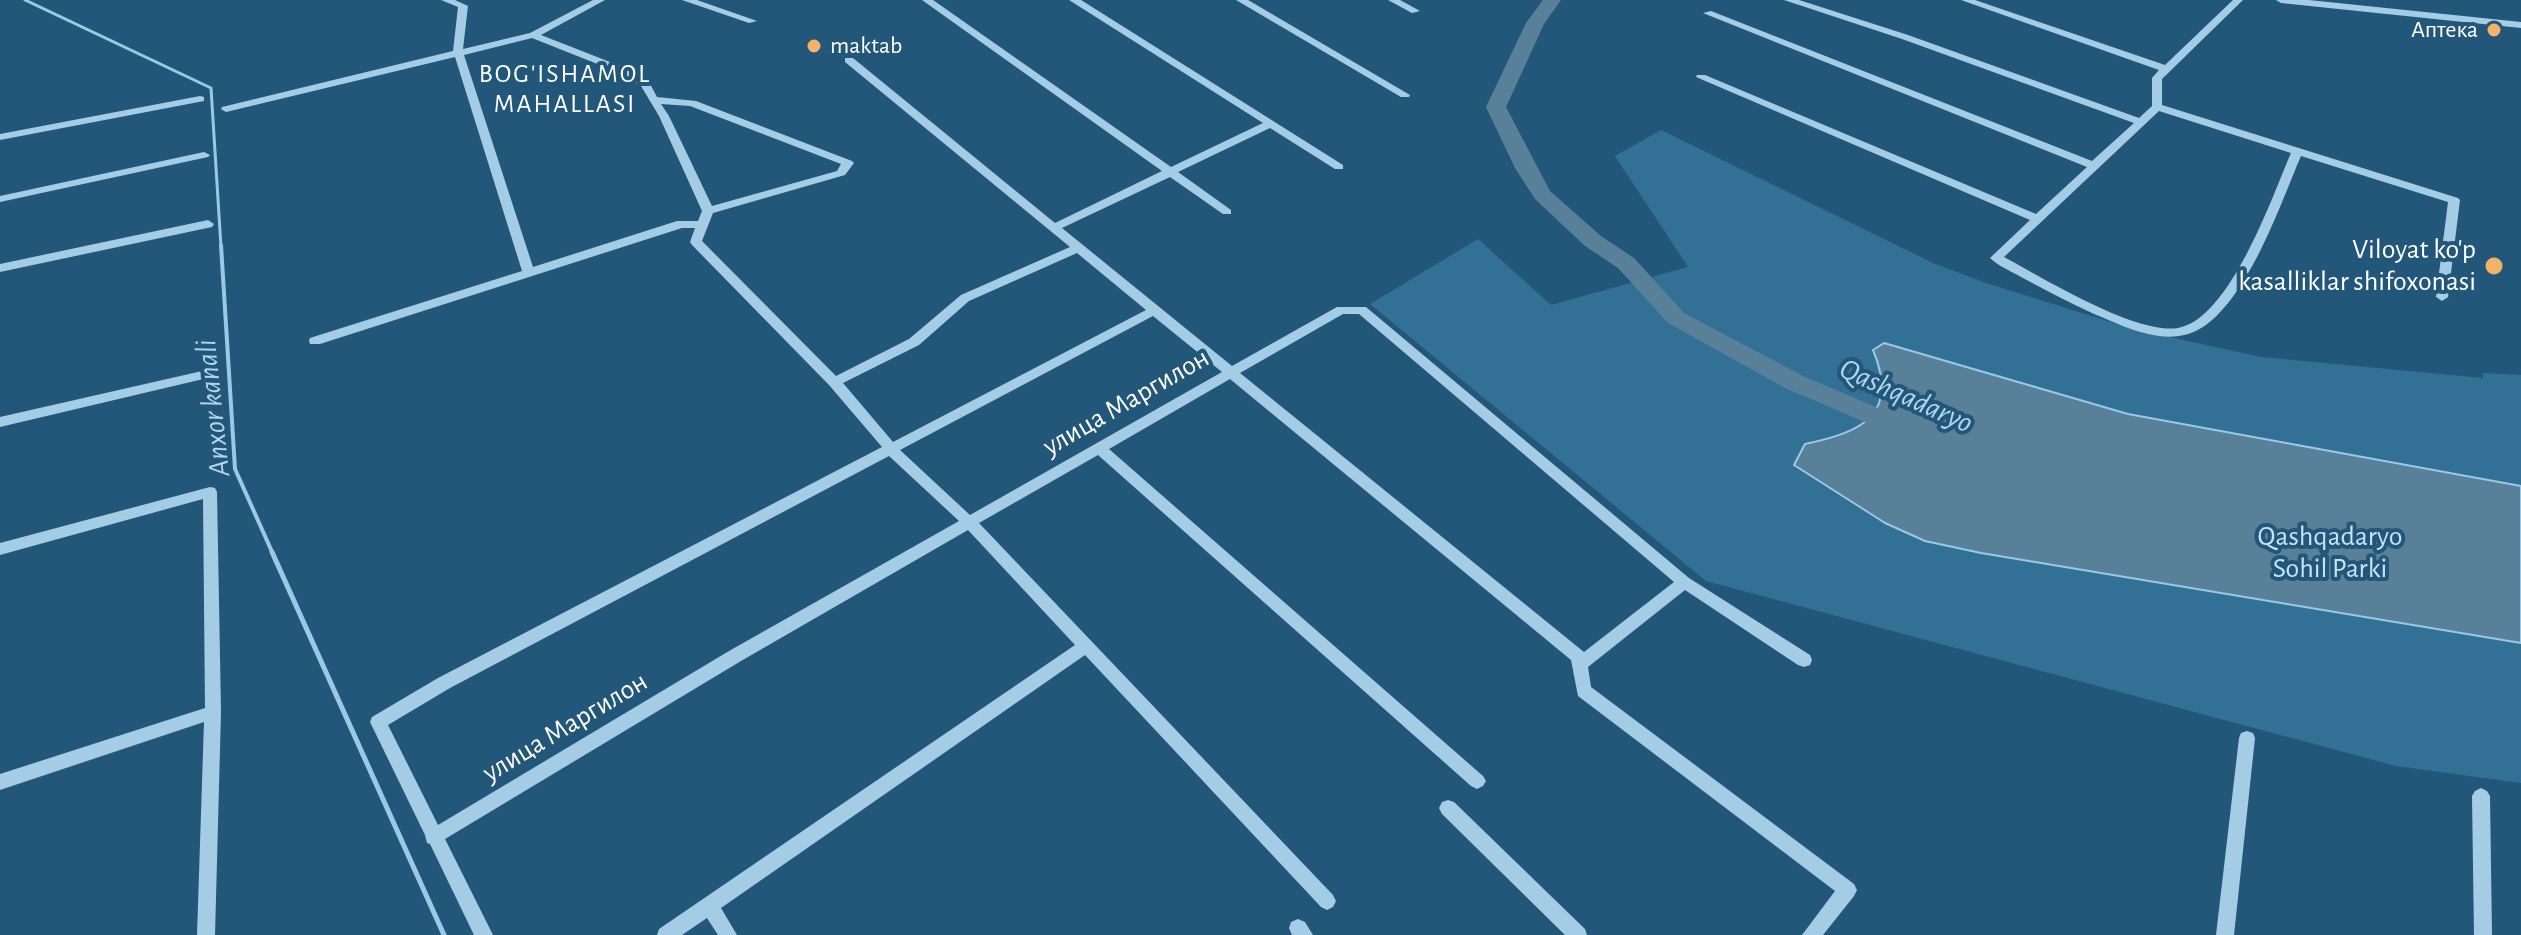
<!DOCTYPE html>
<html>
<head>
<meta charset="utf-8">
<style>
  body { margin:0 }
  canvas { display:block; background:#22577a }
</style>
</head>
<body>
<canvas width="2521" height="935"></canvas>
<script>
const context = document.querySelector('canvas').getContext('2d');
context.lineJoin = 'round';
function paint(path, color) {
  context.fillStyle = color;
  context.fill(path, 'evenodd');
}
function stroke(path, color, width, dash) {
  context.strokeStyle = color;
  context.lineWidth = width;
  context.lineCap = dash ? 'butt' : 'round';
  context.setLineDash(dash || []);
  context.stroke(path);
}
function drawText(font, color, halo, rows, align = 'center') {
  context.font = font + ' "Alegreya Sans",sans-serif';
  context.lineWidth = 8;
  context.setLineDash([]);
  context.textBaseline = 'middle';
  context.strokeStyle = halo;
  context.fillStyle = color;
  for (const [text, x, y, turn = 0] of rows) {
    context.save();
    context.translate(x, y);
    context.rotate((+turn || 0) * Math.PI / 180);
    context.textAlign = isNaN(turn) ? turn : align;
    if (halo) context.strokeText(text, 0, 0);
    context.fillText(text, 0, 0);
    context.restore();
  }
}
const green = new Path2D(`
  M1661,130l272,133 53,20 147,46 128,28 222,21v-5l38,2v408l-125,-17 -690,-185 -336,-277 108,-65 73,66 137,-38 -73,-111z`);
const water = new Path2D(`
  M1884,343l244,71 393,72v157l-540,-90 -56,-12 -40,-18 -91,-58 11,-21c57,-12 95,-29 68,-94z`);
const streamFar2 = new Path2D(`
  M25,0l186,88 10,159`);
const streamFar1 = new Path2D(`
  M221,245l14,224 38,85`);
const stream = new Path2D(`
  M272,552l172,383`);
const river = new Path2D(`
  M1543,0h18l-17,24 -38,83 44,84 51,45 33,22 50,55 119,63 108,46 4,6 -4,6 -9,3 -9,-3 -108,-46 -117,-65 -50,-55 -33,-22 -50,-47 -20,-31 -29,-61 40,-84z`);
const minor = new Path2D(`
  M441,0h14l13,6 -5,43 67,-16 63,-33h12l-64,35 92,36 16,11 8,15 39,4 156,60 2,2 -9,12 -132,38 -11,28 134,135 73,-37 52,-44 109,-48 -225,-185v-4h8l202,165 107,-52 -240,-171h11l238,167 92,-44 -194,-123h12l262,165v4h-8l-65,-41 -92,44 53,38v4h-8l-53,-37 -108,51 170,138 105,-59h29l323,271 121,77 2,5 -2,5 -6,2 -6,-2 -113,-75 -97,77 3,20 263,197 3,6 -3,6 -31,39h-21l33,-44 -257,-195 -7,-36 -341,-281 -121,70 374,327 3,5 -3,5 -6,3 -6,-3 -373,-331 -119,68 354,372 3,6 -3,6 -6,3 -6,-3 -236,-252 -364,253 16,27h-19l-11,-17 -25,17h-25l2,-6 416,-284 -107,-115 -227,131 -296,178 48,96h-19l-44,-91 -3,-1 -2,-8 -55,-113 2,-5 66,-39 444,-231 -53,-62 -137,-140 -2,-3 5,-14h-13l-362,116h-10l-1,-3 1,-3 212,-67 -67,-214 -229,55 -5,-3 1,-2 231,-56 5,-44zM532,38l93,37 16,11 18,30 43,95 -4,10h-21l-144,46 -69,-212zM661,104l29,2 151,58 -4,7 -125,35 -43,-90zM1077,253l69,57 -253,132 -50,-59 76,-38 50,-44zM1343,314h16l315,268 -90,70 -344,-279zM1153,316l69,56 -252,143 -70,-65zM889,456l70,65 -230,130 -291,174 -50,-100 62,-37z
  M682,0h15l60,21 -8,2z
  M1236,0h12l162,95 -1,2h-8z
  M1388,0h12l20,11 -8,2z
  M1784,0h15l109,35 231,83 13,-12v-28l7,-8 -198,-70h14l190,65 68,-65h10l-81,79v26l296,93 2,2 -12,97 -6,4 -6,-4 12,-95 -147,-46c-21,48 -62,174 -122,180 -29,4 -61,-12 -87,-23 -24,-11 -48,-24 -71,-36 -10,-6 -23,-11 -31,-19l40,-38 -334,-143 1,-2h8l331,139 51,-47 -384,-154 8,-2 381,150 42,-38 -232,-84zM2159,111l132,42c-19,44 -61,166 -113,175 -42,7 -135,-50 -174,-71z
  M2276,0h33l212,22v6l-240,-25z
  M200,96l4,1v4l-204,39v-6z
  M204,152l6,3 -2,2 -208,45v-6z
  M208,220l6,4 -2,3 -212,45v-8z
  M211,369l7,4 -2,3 -216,51v-10z
  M210,487l5,1 2,4 4,220 -6,223h-18l7,-213 -204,68v-16l205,-66 -2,-209 -203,56v-12z
  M2247,731l6,2 2,5 -21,197h-18l23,-197 2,-5z
  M2481,788l6,3 3,5 2,139h-18l-2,-139 3,-5z
  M1448,800l6,2 131,127 2,6h-22l-123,-121 -3,-6 3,-6z
  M1298,919l7,3 8,13h-21l-3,-7 2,-6z`);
const markers = [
  [2494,30,8,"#f0b368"],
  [814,46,8,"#f0b368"],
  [2494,266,10,"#f0b368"]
];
const farPoinames = [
  ["Аптека",2478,30],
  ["maktab",830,46,"left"]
];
const farNeighbourhoodnames = [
  ["BOG'ISHAMOL",565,74],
  ["MAHALLASI",565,104]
];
const poiNames = [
  ["Viloyat ko'p",2476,250],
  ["kasalliklar shifoxonasi",2476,282]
];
const streetNames = [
  ["улица Маргилон",1126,402,-30],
  ["улица Маргилон",565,727,-31]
];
const parkNames = [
  ["Qashqadaryo",2330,537],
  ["Sohil Parki",2330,569]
];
const waterNames = [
  ["Qashqadaryo",1906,396,24],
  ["Anxor kanali",213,408,-96]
];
paint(green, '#337096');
paint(water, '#598099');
stroke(water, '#99c9e6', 2);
stroke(streamFar2, '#99c9e6', 3);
stroke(streamFar1, '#99c9e6', 4);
stroke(stream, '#99c9e6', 5);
paint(river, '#598099');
paint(minor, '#a5cce5');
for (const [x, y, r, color] of markers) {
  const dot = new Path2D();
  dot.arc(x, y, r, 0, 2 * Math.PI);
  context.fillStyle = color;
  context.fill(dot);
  stroke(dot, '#22577a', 3);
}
drawText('24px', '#fff', '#22577a', farPoinames, 'right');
context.letterSpacing = '2px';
drawText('26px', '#fff', '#22577a', farNeighbourhoodnames);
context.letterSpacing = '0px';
drawText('28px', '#fff', '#22577a', poiNames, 'right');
drawText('28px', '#fff', '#22577a', streetNames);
drawText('28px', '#c8e3f4', '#22577a', parkNames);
drawText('italic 30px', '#b0d6ed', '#22577a', waterNames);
</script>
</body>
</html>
